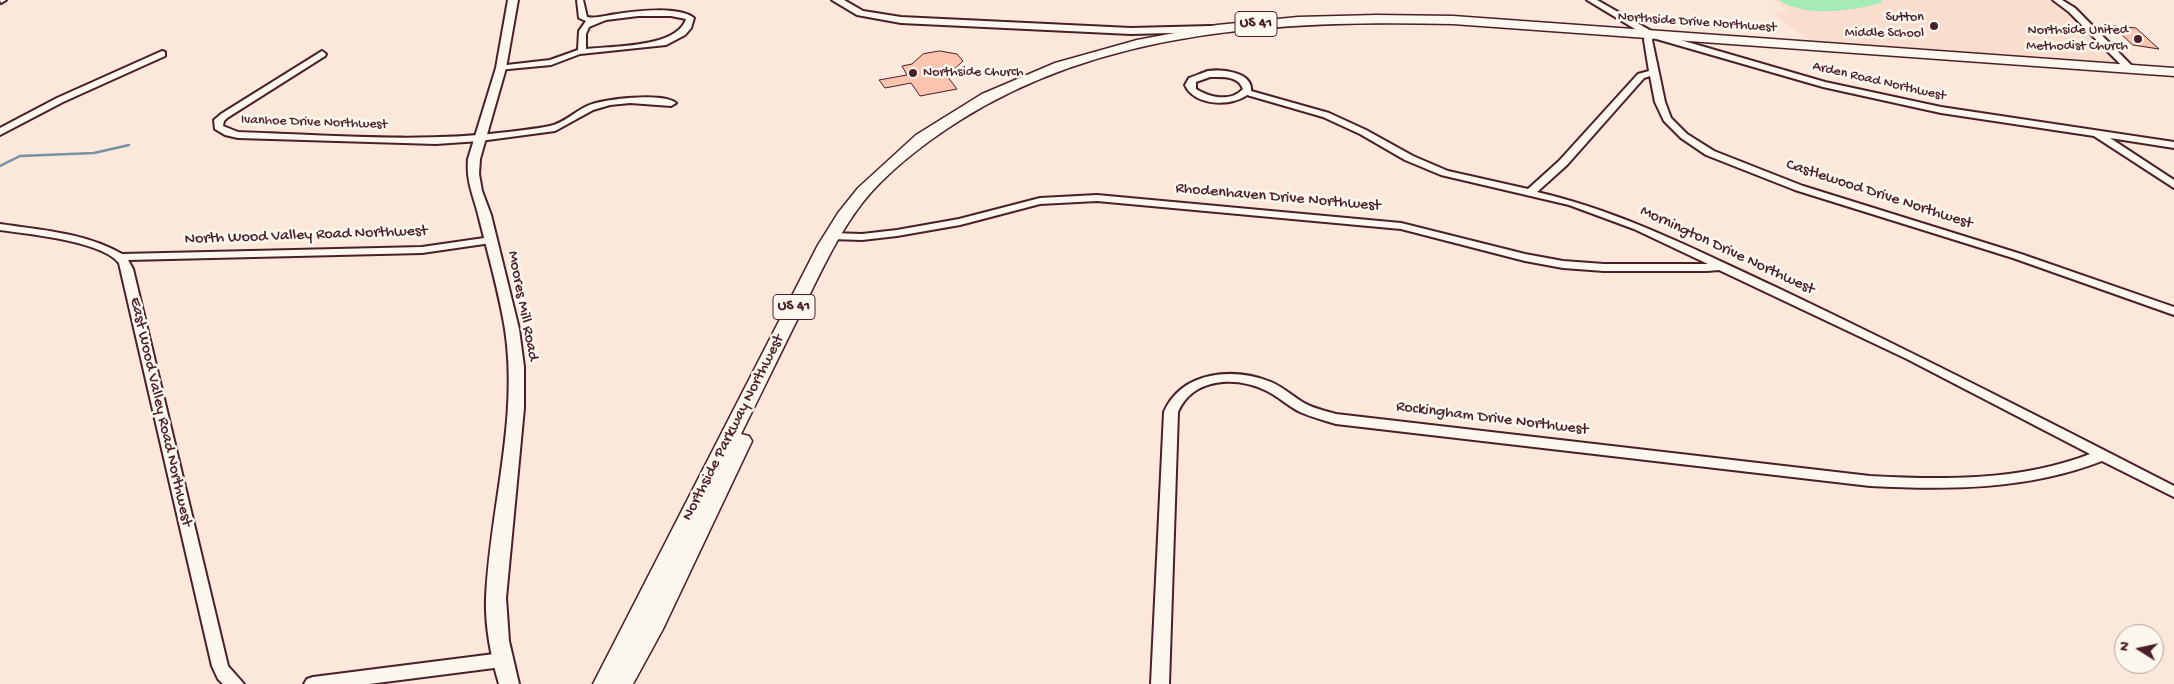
<!DOCTYPE html>
<html>
<head>
<meta charset="utf-8">
<style>
  body { margin:0 }
  #map { position:relative; width:2174px; height:684px; overflow:hidden; background:#fbe8da; font-family:"Gochi Hand",sans-serif }
  canvas { display:block }
  .north { position:absolute; left:2114px; top:624px; width:50px; height:50px; box-sizing:border-box; background:#fbf7ec; border:1px solid #b4a19f; border-radius:50%; rotate:280deg; font-size:14px; font-weight:700; line-height:20px; text-align:center; color:#4a1f2b }
  .north::after { content:''; display:block; margin:auto; width:18px; height:22px; background:#4a1f2b; clip-path:polygon(50% 0,100% 100%,50% 72%,0 100%) }
</style>
</head>
<body>
<div id="map">
<canvas width="2174" height="684"></canvas>
<div class="north">N</div>
</div>
<script>
const context = document.querySelector('canvas').getContext('2d');
context.lineJoin = 'round';
function paint(path, color) {
  context.fillStyle = color;
  context.fill(path, 'evenodd');
}
function stroke(path, color, width, dash) {
  context.strokeStyle = color;
  context.lineWidth = width;
  context.lineCap = dash ? 'butt' : 'round';
  context.setLineDash(dash || []);
  context.stroke(path);
}
function drawText(font, color, halo, rows, align = 'center') {
  context.font = font + ' "Gochi Hand",sans-serif';
  context.lineWidth = 5;
  context.setLineDash([]);
  context.textBaseline = 'middle';
  context.strokeStyle = halo;
  context.fillStyle = color;
  for (const [text, x, y, turn = 0] of rows) {
    context.save();
    context.translate(x, y);
    context.rotate((+turn || 0) * Math.PI / 180);
    context.textAlign = isNaN(turn) ? turn : align;
    if (halo) context.strokeText(text, 0, 0);
    context.fillText(text, 0, 0);
    context.restore();
  }
}
const built = new Path2D(`
  M1772,0h281l61,63 -305,-23 -37,-27 18,-1z`);
const green = new Path2D(`
  M1778,0h103l1,3c-33,8 -73,15 -104,-3z`);
const stream = new Path2D(`
  M0,166l20,-10 74,-3 35,-8`);
const building = new Path2D(`
  M2113,26l23,2 23,21 -26,-4z
  M940,51l17,3 6,7 -16,15 10,13 -37,7 -9,-13 -26,5 -6,-8 28,-5 -5,-9 10,-2 11,-10z`);
const minor = new Path2D(`
  M577,0h6l4,17c10,2 20,-2 30,-3 19,-3 62,-8 77,4l-3,10 -6,7 -19,10 -86,9 -29,11 -53,5v-4l52,-6 28,-10 1,-19 7,-10 -7,-3zM638,16h33l15,3c-9,29 -74,27 -100,30v-15l3,-7 17,-7z
  M1587,0h10l56,32 172,50 116,25 233,35v6l-64,-10 64,42v8l-80,-52 -153,-23 -118,-26 -170,-49 -1,2 13,62 6,16 16,16 27,17 89,35 218,68 153,53v8l-161,-57 -218,-68 -89,-35 -25,-17 -17,-17 -9,-19 -5,-26 -6,2 -77,87 -30,27c87,20 165,61 245,98 132,63 262,129 392,196v11l-72,-36c-74,29 -155,29 -232,25l-534,-62c-12,-4 -25,-7 -36,-12 -12,-6 -21,-15 -33,-21 -30,-15 -74,-14 -89,21l-9,272h-18l13,-272c18,-41 69,-45 107,-30 12,5 21,14 33,21 9,5 21,8 32,11l534,62c73,4 150,5 220,-22l-183,-95 -188,-89 -12,1h-103l-41,-3 -38,-7 -124,-32 -304,-28 -57,3 -80,21 -63,11 -35,4 -31,-1 -6,-3 6,-3 31,1 35,-4 62,-11 81,-21 57,-3 304,28 124,31 38,7 41,3h104l-74,-35 -65,-24 -128,-30 -36,-15 -45,-26 -37,-17 -76,-22c-16,12 -53,11 -62,-10l4,-7c6,-2 13,-5 19,-7 14,-2 45,1 43,20l78,22 37,17 47,26 35,15 80,18 31,-28 79,-87 11,-3 -5,-31 1,-5zM1210,77c12,0 28,-2 33,12 -12,13 -33,9 -47,0v-7z
  M2053,0h9l13,8 58,59v4h-6l-58,-59z
  M162,51l3,1v4l-102,46 -63,33v-7l57,-30z
  M322,51l4,3 -1,2 -98,62 -3,3 -1,5 15,6c90,3 181,11 270,0 14,-2 28,-3 42,-6 14,-3 24,-14 37,-20 16,-7 75,-14 89,-3l-5,3 -41,-3 -20,2 -17,5 -38,21 -75,10 -44,3 -198,-6 -13,-3 -10,-6 -1,-9 7,-6z
  M0,224c41,6 86,9 122,30l300,-7 69,-10 6,3 -6,3 -69,10 -294,7 5,9 95,397 16,18h-21l-5,-5 -6,-13 -93,-403c-17,-22 -91,-29 -119,-33z
  M502,653l6,2 2,5 -2,5 -6,2 -133,17h-65l3,-5 6,-2z`);
const tertiary = new Path2D(`
  M508,0h10l-12,68 -26,91 -1,15 3,17 9,24 28,114 5,38v41l-18,190 3,43 10,43h-20c-8,-27 -14,-58 -13,-86 4,-90 33,-179 19,-269 -6,-37 -17,-75 -26,-111 -5,-22 -13,-35 -11,-59l28,-91z
  M832,0h12l19,11 38,6 230,11 80,-2 5,3 -5,3 -80,2 -230,-11 -44,-8z`);
const secondary = new Path2D(`
  M0,0h6l-5,3z`);
const primary = new Path2D(`
  M1377,15l76,1 721,52v8l-721,-52c-168,-4 -347,4 -494,97 -33,21 -71,50 -96,81 -25,32 -42,70 -60,106 -21,42 -41,84 -62,126l8,2 3,5 -89,188 -30,55h-40l225,-439 20,-32 20,-25 58,-53 66,-41 73,-31 82,-23 80,-15 81,-8z`);
const markers = [
  [1934,26,5,"#4a1f2b"],
  [2138,39,5,"#4a1f2b"],
  [913,73,5,"#4a1f2b"]
];
const farPoinames = [
  ["Sutton",1924,18],
  ["Middle School",1924,34],
  ["Northside United",2128,31],
  ["Methodist Church",2128,47],
  ["Northside Church",923,73,"left"]
];
const farStreetnames = [
  ["Northside Drive Northwest",1697,23,4],
  ["Arden Road Northwest",1879,82,13],
  ["Ivanhoe Drive Northwest",314,123,2]
];
const shields = [
  [1256,24,42],
  [794,307,42]
];
const shieldNames = [
  ["US 41",1256,24],
  ["US 41",794,307]
];
const streetNames = [
  ["Castlewood Drive Northwest",1879,195,18],
  ["Rhodenhaven Drive Northwest",1278,198,5],
  ["North Wood Valley Road Northwest",306,236,-2],
  ["Mornington Drive Northwest",1727,251,25],
  ["Moores Mill Road",522,306,79],
  ["East Wood Valley Road Northwest",160,412,77],
  ["Rockingham Drive Northwest",1492,419,7],
  ["Northside Parkway Northwest",734,428,-63]
];
paint(built, '#fbddcd');
paint(green, '#a5ebb8');
stroke(stream, '#7690a4', 2.5);
paint(building, '#fcc4af');
stroke(building, '#4a1f2b', 1);
stroke(minor, '#4a1f2b', 4);
stroke(tertiary, '#4a1f2b', 4);
stroke(secondary, '#4a1f2b', 4);
stroke(primary, '#4a1f2b', 3);
paint(minor, '#fbf7ec');
paint(tertiary, '#fbf7ec');
paint(secondary, '#fbf7ec');
paint(primary, '#fbf7ec');
for (const [x, y, r, color] of markers) {
  const dot = new Path2D();
  dot.arc(x, y, r, 0, 2 * Math.PI);
  context.fillStyle = color;
  context.fill(dot);
  stroke(dot, '#fbf7ec', 2);
}
drawText('14px', '#4a1f2b', '#fbf7ec', farPoinames, 'right');
drawText('14px', '#4a1f2b', '#fbf7ec', farStreetnames);
for (const [x, y, w] of shields) {
  const box = new Path2D();
  box.roundRect(x - w / 2, y - 12.5, w, 25, 4);
  context.fillStyle = '#fbf7ec';
  context.fill(box);
  stroke(box, '#4a1f2b', 1);
}
drawText('bold 15px', '#4a1f2b', null, shieldNames);
drawText('16px', '#4a1f2b', '#fbf7ec', streetNames);
</script>
</body>
</html>
